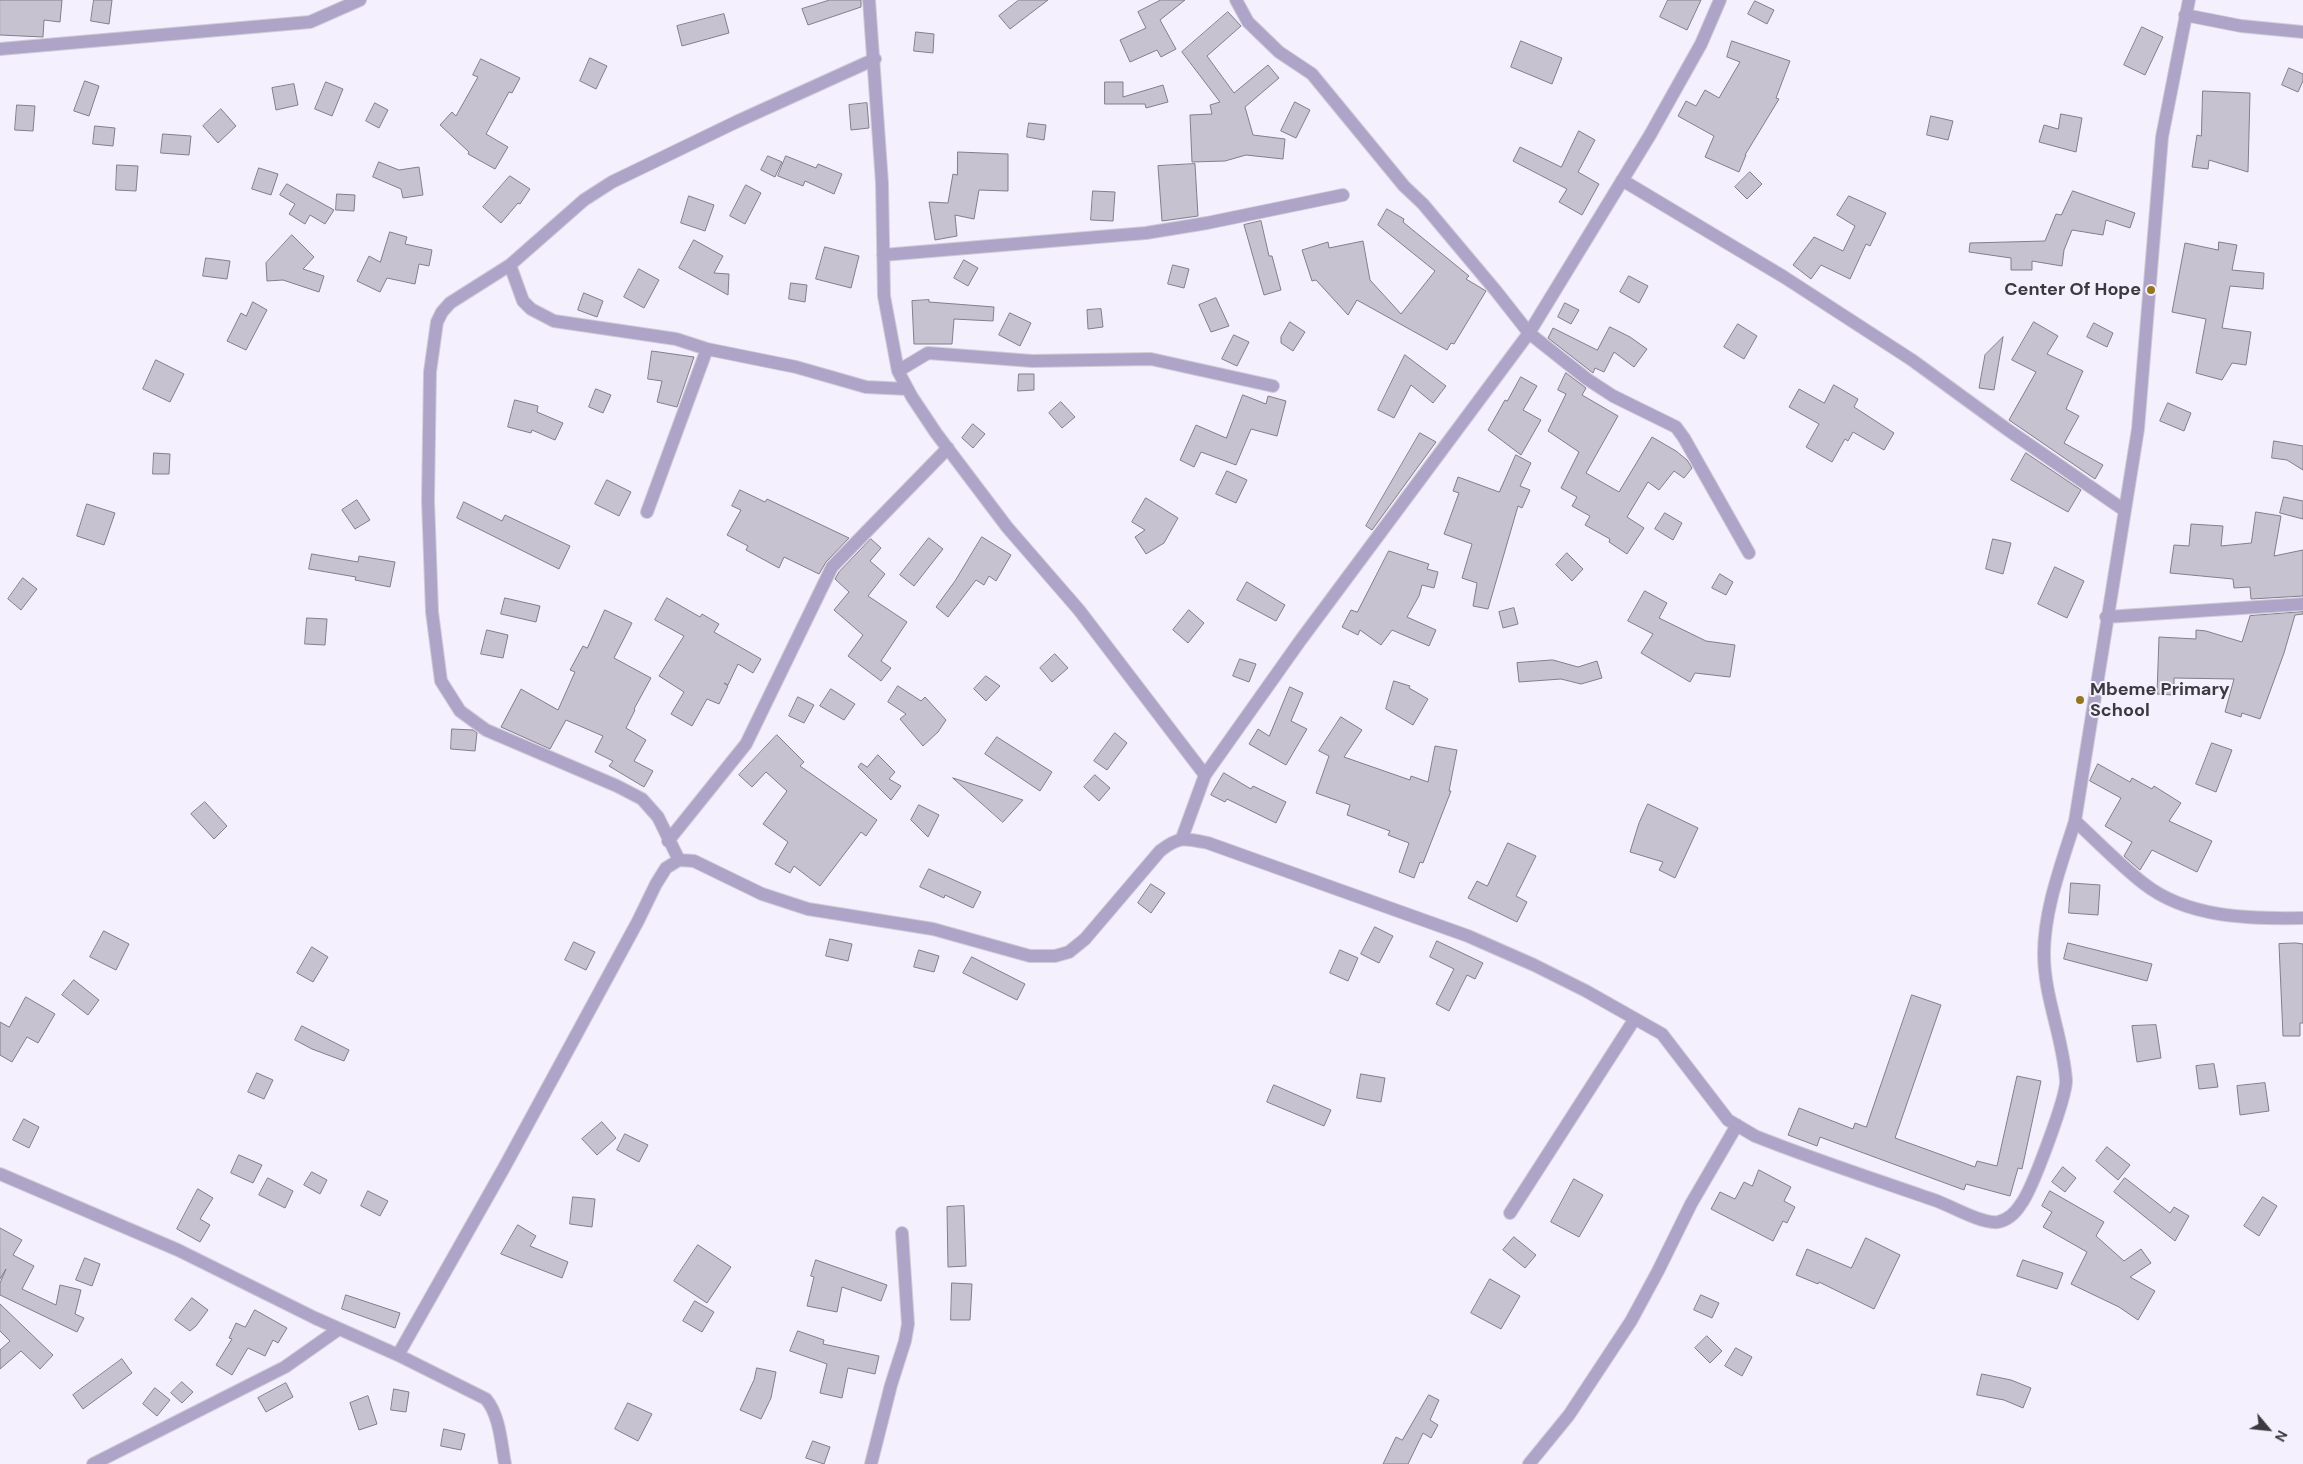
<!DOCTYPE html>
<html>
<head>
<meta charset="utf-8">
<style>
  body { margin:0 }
  #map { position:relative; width:2303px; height:1464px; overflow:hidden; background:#f4f0fe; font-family:"DM Sans",sans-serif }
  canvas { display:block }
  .north { position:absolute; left:2243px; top:1404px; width:50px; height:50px; -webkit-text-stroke:4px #f4f0fe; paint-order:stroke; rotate:118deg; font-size:14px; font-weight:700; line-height:20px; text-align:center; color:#3b3a3f }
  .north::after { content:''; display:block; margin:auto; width:18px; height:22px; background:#3b3a3f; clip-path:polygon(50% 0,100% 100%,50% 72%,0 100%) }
</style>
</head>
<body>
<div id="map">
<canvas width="2303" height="1464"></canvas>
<div class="north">N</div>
</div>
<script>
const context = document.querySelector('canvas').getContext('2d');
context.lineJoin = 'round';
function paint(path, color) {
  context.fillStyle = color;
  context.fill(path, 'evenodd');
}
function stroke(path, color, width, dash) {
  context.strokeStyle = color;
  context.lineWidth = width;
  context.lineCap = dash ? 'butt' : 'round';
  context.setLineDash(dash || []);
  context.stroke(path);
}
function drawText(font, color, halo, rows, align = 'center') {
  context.font = font + ' "DM Sans",sans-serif';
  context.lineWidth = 4;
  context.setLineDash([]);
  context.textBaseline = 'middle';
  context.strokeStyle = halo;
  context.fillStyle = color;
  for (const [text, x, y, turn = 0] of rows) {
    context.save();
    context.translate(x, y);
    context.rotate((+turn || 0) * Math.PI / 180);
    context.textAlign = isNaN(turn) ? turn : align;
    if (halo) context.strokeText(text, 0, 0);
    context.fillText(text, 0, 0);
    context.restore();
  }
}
const building = new Path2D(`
  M0,0h62l-2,22 -16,-2 -1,17 -43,-2z
  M94,0h18l-3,24 -18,-3z
  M830,0h31v7l-53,18 -6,-16z
  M1019,0h29l-38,29 -11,-13z
  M1161,0h24l-25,20 16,29 -15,8 -4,-7 -27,12 -10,-22 26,-12 -8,-16z
  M1668,0h33l-14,30 -27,-13z
  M1755,1l19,9 -7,14 -19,-10z
  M1228,12l13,14 -34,30 27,37 34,-28 11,13 -34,29 8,28 32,4 -2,20 -37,-4 -21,6 -33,1 -2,-47 22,-1 -2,-9 10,-3 -38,-50z
  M724,14l5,19 -47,13 -5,-20z
  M2142,27l21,10 -18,38 -21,-10z
  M916,32l18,2 -1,19 -19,-2z
  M1521,41l41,17 -10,26 -41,-17z
  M1732,41l58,20 -14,37 3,1 -34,56h1l-7,17 -34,-15 9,-21 -36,-20 8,-15 10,5 9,-16 14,8 21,-36 -13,-5z
  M590,58l17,8 -11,23 -16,-8z
  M481,59l39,19 -8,15 -3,-1 -23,42 22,13 -13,22 -27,-15 1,-2 -29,-27 12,-13 4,4 22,-39 -5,-2z
  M2289,68l14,6v7l-5,11 -16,-7z
  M85,81l14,5 -10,30 -15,-5z
  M326,82l17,7 -11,27 -17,-7z
  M1105,82h18v15l40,-12 5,17 -22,6 -1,-4h-40z
  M294,84l4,21 -22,5 -4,-22z
  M2203,91l47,2 -2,79 -39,-12 -1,9 -16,-2 5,-32 4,1z
  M1295,102l15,8 -14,28 -15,-7z
  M375,103l13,7 -9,18 -13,-7z
  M867,103l2,25 -18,2 -2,-25z
  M17,105l18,1 -2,25 -18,-1z
  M221,109l15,17 -18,17 -15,-17z
  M2061,114l21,4 -6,34 -37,-10 5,-17 14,4z
  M1931,116l22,5 -5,19 -21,-5z
  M1029,123l17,2 -2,15 -17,-3z
  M95,126l20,2 -2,18 -20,-2z
  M1579,131l16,9 -17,32 21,12 -17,31 -23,-13 8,-13 -54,-28 7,-14 41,20z
  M163,134l28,2 -2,19 -28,-2z
  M958,152l50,2v37l-29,-1 -5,29 -19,-4 2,21 -22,4 -6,-38 19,1 5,-29 4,1z
  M768,156l14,6 -7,15 -14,-7z
  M786,156l30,12 2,-4 24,10 -8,20 -29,-13 -2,5 -25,-10z
  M379,162l20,8 20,-3 4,28 -20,3 -2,-9 -28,-12z
  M1195,164l3,52 -36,5 -4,-55z
  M117,165l21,1 -2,25 -20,-1z
  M259,168l19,6 -7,21 -19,-6z
  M1750,172l12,12 -15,15 -12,-12z
  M510,176l20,13 -10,15 -2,-1 -17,20 -18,-16z
  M287,184l47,26 -9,14 -15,-9 -5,9 -16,-10 6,-10 -15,-9z
  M746,185l15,8 -16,31 -15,-8z
  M1093,191l22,1 -2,29 -22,-1z
  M2073,191l62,22 -5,15 -24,-8 -3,15 -31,-5 -8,20 -2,16 -30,-5v9h-21v-12l-42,-6 1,-9 75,-2 11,-27 5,1z
  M337,194l18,1 -1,16 -18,-1z
  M689,196l25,9 -9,26 -24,-8z
  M1849,196l37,17 -16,33 -4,-2 -16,35 -29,-14 -10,14 -18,-14 21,-28 29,14 12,-25 -18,-11z
  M1387,209l17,10 -1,3 66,54 -3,3 20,12 -32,53 -3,-1 -4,7 -90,-50 -9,15 -32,-35 -4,1 -10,-31 26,-8 1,6 34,-7 7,39 31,34 34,-43 -57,-46z
  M1261,221l8,35h3l9,34 -17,5 -20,-70z
  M390,232l17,5 -2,7 27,6 -3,16 -10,-2 -4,20 -28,-6 -7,14 -23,-11 12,-25 11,6z
  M292,235l22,22 -11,12 21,7 -5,16 -36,-12 -16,1 -1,-18z
  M694,240l29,16 -9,17 15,1 -1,21 -49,-27z
  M2219,242l18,3 -5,25 32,3 -1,16 -33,-3 -8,42 29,4 -5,33 -14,-2 -10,17 -26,-7 10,-54 -34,-7 13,-69 33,7z
  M825,247l34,9 -8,32 -35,-9z
  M206,258l24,3 -3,18 -24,-3z
  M964,260l14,8 -10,18 -14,-8z
  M1173,265l16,4 -5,19 -16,-4z
  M639,269l20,11 -15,28 -20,-11z
  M1629,276l19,10 -9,17 -19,-11z
  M791,283l16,2 -2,17 -16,-3z
  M584,293l19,8 -6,16 -19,-7z
  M1216,298l13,28 -18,6 -12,-27z
  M929,300v2l65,5 -1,14 -39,-2 -2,25h-38l-2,-43z
  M253,302l14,8 -21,40 -19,-9 14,-28 5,3z
  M1565,303l14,7 -8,14 -13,-7z
  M1101,309l2,18 -15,2 -1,-19z
  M1010,313l21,10 -11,23 -21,-11z
  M1290,322l15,10 -12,19 -12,-8v-6z
  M2034,322l24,14 -11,18 36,17 -17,38 13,7 -15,27 39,22 -8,14 -86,-59 27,-48 -24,-12z
  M2094,323l19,10 -6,14 -20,-10z
  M1738,324l19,12 -13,23 -20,-12z
  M1610,327l20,10 17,12 -13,18 -20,-15 -10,20 -9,-4 -2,5 -45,-35 5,-10 44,22z
  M1234,335l15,7 -12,24 -15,-7z
  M2003,337l-9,53 -15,-2 6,-33z
  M652,351l42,6 -17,50 -20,-5 5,-21 -14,-2z
  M1405,355l41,31 -13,17 -22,-18 -17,33 -16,-8z
  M156,360l28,14 -14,28 -27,-13z
  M1566,373l20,15 -4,7 36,21 -32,57 33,19 33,-55 24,14 11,9 5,8 -8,10 -10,-7 -15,19 -11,-8 -21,35 17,11 -17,26 -18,-12 1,-3 -25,-14 5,-9 -18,-10 5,-9 -16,-9 18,-36 -31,-21 18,-37 -8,-4z
  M1019,374h15v16l-16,1z
  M1521,377l16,9 -14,24 18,10 -20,35 -33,-25 17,-30 2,1z
  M1834,385l24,14 -4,8 40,26 -10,17 -31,-18 -5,9 -3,-2 -13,23 -26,-15 13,-23 -30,-17 10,-18 25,14z
  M596,389l15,6 -8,18 -14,-6z
  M1243,395l23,9 2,-8 18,5 -9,35 -26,-7 -15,36 -35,-13 -7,15 -14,-7 16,-35 30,13z
  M515,400l23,6 -1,6 26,11 -8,17 -23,-10 -1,3 -23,-6z
  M1061,402l14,15 -13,11 -13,-15z
  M2168,403l23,10 -7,18 -24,-10z
  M973,424l12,10 -12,14 -11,-10z
  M1420,433l16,9 -64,88 -6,-4z
  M2274,441l29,5v24l-16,-10 -15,-2z
  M154,453l16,1 -1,20h-16z
  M2026,453l55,37 -13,22 -57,-32z
  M1516,455l15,8 -11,23 10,4 -8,18 -4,-2 -30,103 -15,-3 4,-23 -15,-5 10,-34 -28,-10 15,-41 -6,-2 5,-14 41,15z
  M1227,471l20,9 -11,23 -20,-9z
  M607,480l24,12 -12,24 -24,-12z
  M740,490l25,12 2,-3 82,39 -23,24 -7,12 -35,-17 -5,11 -33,-18 2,-4 -21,-11 14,-25 -9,-4z
  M2284,497l19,4v18l-23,-6z
  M1146,498l32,20 -14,25 -18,11 -11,-17 10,-7 -13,-8z
  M357,500l13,20 -15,9 -13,-19z
  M464,502l38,19 3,-6 65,31 -11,23 -102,-51z
  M87,504l28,9 -11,32 -27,-9z
  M2256,512l25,4 -7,40 29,-6v46l-52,3 -1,-12 -16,1 -1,-9 -63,-6 4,-28 15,1 2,-22 32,2 -2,20 30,-3z
  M1665,513l17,10 -9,17 -18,-11z
  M982,537l29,18 -15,26 -7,-5 -5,9 -8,-5 -28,37 -12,-10 19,-26z
  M929,538l14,11 -29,37 -14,-11z
  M871,539l10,9 -11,13 15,13 -17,22 39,26 -26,39 10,7 -10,13 -33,-25 15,-21 -29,-25 15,-18 -14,-13 4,-7z
  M1993,539l18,4 -8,31 -17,-5z
  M1389,551l40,13 -2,5 11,3 -4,16 -12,-3 -3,11 -12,21 29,13 -7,16 -37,-16 -11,15 -21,-15 -2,5 -16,-8 9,-17 6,2z
  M1567,553l16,16 -11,12 -16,-16z
  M312,554l46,8 1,-6 36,6 -5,25 -35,-7 1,-3 -47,-8z
  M2055,567l29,14 -17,37 -29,-14z
  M1720,574l13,8 -7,13 -14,-7z
  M23,578l14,11 -16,21 -13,-11z
  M1247,582l38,23 -9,16 -39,-21z
  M1645,591l22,12 -8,15 47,23 29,4 -5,32 -35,-4 -5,9 -49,-29 12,-19 -25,-13z
  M505,598l35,8 -4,16 -35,-8z
  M667,598l33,19 2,-3 17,10 -5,8 47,27 -8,14 -15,-9 -10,21 -4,-2 4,3 -9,18 -12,-5 -15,27 -21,-12 13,-22 -25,-16 25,-40 -29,-16z
  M1514,608l4,16 -15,4 -4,-16z
  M605,610l27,13 -18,35 37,20 -17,31 1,1 -9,18 20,12 -12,21 19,10 -9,16 -35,-21 4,-5 -18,-9 8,-16 -37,-16 -16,29 -49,-22 20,-38 37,21 17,-38 -5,-2 13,-24 4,2z
  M1189,610l15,13 -16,20 -15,-13z
  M2303,612v2l-8,1 -11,38 -24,66 -18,-6 -1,4 -16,-5 9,-33 -60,-1v17l-17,-1 2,-57 37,2v-9l10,1 36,11 8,-26z
  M307,618l20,1 -2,26 -20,-1z
  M487,630l21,5 -5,23 -22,-4z
  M1055,654l13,14 -16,14 -12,-14z
  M1240,659l16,5 -7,18 -16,-6z
  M1553,660l25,7 19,-6 5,17 -21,6 -20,-5 -42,3 -2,-19z
  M986,676l14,10 -14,15 -12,-12z
  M1394,681l16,5 -1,2 19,11 -15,26 -27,-16z
  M898,686l23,15 4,-4 21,23 -8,12 -15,14 -23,-27 6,-5 -18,-12z
  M1290,687l13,6 -12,28 16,8 -21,36 -37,-21 9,-15 11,7z
  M831,689l24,15 -11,16 -24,-14z
  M798,697l16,8 -10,18 -15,-7z
  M1341,717l21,13 -18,27 66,23 1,-4 17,6 7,-36 22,4 -8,41h2l-28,72 -3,-1 -6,16 -15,-6 10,-29 -21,-8 2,-4 -43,-16 3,-10 -34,-12 13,-37 -10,-5z
  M452,729l21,1 4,3 -2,18 -24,-2z
  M1115,733l12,10 -20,27 -13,-9z
  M777,735l27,27 -4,4 77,54 -11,16 -5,-4 -41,54 -26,-20 -4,7 -15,-9 13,-22 -25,-18 24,-33 -21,-19 -14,15 -13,-12z
  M997,737l55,35 -12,19 -55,-37z
  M2212,743l20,7 -16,42 -20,-8z
  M878,755l17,17 -6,7 12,7 -10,14 -33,-33 3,-4 6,4z
  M2098,764l32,18 2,-4 20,11 2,-3 27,17 -12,18 43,20 -15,31 -45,-22 -12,20 -16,-14 8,-14 -27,-16 16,-28 -31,-17z
  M1224,773l27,16 2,-3 33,16 -10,21 -49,-24 -2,3 -14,-7z
  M1095,775l15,13 -11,13 -15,-14z
  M953,778l70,22 -20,22z
  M205,802l22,24 -13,13 -23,-25z
  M1648,804l50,24 -23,50 -16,-8 4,-8 -33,-10 9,-29z
  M919,805l20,10 -11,22 -17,-17z
  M1508,843l28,13 -20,40 11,6 -10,20 -49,-24 9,-17 10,5z
  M929,869l52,23 -8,16 -28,-13 -1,3 -24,-11z
  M2071,883l29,2 -2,30 -29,-2z
  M1151,884l14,9 -14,20 -13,-10z
  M1375,927l18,9 -14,27 -18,-9z
  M104,931l25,13 -13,26 -26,-13z
  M830,939l22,5 -4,17 -22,-5z
  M1437,941l46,22 -8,16 -8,-4 -18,36 -13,-7 18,-35 -24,-12z
  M574,942l21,10 -9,18 -21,-10z
  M2068,943l84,21 -5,17 -83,-22z
  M2296,943l7,1v79h-3v13h-17l-4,-92z
  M312,947l16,10 -15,25 -16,-9z
  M919,950l20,6 -5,16 -20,-5z
  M1340,950l18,8 -10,23 -18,-8z
  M972,957l53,27 -8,16 -54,-27z
  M74,980l25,20 -11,15 -26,-20z
  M1912,995l29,10 -46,133 80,29 2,-6 20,5 20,-90 24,5 -19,88 -4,-1 -8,28 -44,-12 -2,6 -144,-53 -3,9 -29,-11 11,-27 54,21 2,-6 11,4z
  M26,997l29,17 -17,29 -11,-6 -15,25 -12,-7v-33l9,5z
  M2156,1025l5,33 -24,4 -5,-36z
  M302,1026l47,24 -5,11 -32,-12 -17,-9z
  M2214,1064l4,23 -19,2 -3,-23z
  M257,1073l16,7 -9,19 -16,-7z
  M1361,1074l24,4 -4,24 -24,-4z
  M2265,1083l4,28 -29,4 -3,-29z
  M1274,1085l57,25 -7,16 -57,-24z
  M24,1119l15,8 -10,21 -16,-8z
  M602,1122l14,16 -19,17 -15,-16z
  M625,1134l23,11 -9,17 -22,-12z
  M2107,1147l23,18 -12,15 -22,-19z
  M239,1155l23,10 -9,18 -22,-10z
  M2063,1167l13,11 -11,14 -13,-10z
  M1759,1170l32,17 -7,14 11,6 -8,16 -4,-2 -10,20 -62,-32 9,-17 15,7 9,-17 8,4z
  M312,1172l15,8 -7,14 -16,-9z
  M268,1178l25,13 -8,17 -26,-13z
  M2125,1178l45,35 4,-6 15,9 -14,25 -61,-49z
  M1574,1179l29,16 -24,42 -28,-15z
  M198,1189l15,9 -13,21 10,6 -10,17 -23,-13z
  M368,1191l20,10 -8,15 -19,-10z
  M2050,1191l54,31 -8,14 28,25 17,-12 10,14 -21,14 25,14 -17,29 -19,-13 -48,-23 16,-32 -44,-25 9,-15 -10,-6z
  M573,1197l22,2 -3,28 -22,-3z
  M2263,1197l14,9 -18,30 -15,-10z
  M964,1206l2,60 -18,1 -1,-60z
  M518,1225l18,11 -6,10 38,16 -6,16 -61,-24z
  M0,1228l22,12 -9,15 21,11 -12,23 34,16 4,-20 21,5 -6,24 9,4 -7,14 -77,-37v-12l6,-14 -6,10z
  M1514,1237l22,18 -11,13 -22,-18z
  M1866,1238l34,17 -26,54 -55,-27 -1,2 -22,-9 11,-26 44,19z
  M698,1245l33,22 -24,36 -33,-22z
  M85,1258l15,6 -8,22 -16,-6z
  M816,1260l71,25 -6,16 -39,-14 -5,25 -30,-6 7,-29 -3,-1z
  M2023,1260l40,13 -6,16 -40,-13z
  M1490,1279l30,17 -19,33 -30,-16z
  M952,1283l20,1 -2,36h-19z
  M346,1295l54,18 -5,15 -53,-19z
  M1701,1295l18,8 -7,15 -18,-8z
  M192,1298l16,12 -12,16 -6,5 -15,-11z
  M695,1301l19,11 -12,20 -19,-11z
  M0,1304l53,51 -13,14 -19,-18 -21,18v-19l10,-9 -10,-10z
  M255,1310l32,18 -9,15 -5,-3 -8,16 -17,-8 -16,27 -16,-10 16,-26 -3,-1 7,-15 9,4z
  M798,1331l26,9 -1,4 56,12 -4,18 -27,-6 -6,30 -22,-5 7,-29 -37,-13z
  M1707,1336l15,15 -12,12 -15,-15z
  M1736,1348l16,9 -10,19 -17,-10z
  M122,1359l10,14 -49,36 -10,-14z
  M757,1368l19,4 -5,26 -10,21 -21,-9 14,-30z
  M1982,1374l29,6 20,8 -8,20 -19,-8 -27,-5z
  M182,1382l11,10 -11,11 -11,-10z
  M286,1383l7,14 -27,15 -8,-14z
  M155,1388l15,12 -13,16 -14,-12z
  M394,1389l15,3 -3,20 -15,-2z
  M1429,1395l10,5 -9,20 8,5 -7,13 -8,-5 -15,31h-25l13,-27 6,3z
  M368,1396l9,28 -18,6 -9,-27z
  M628,1403l24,11 -14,27 -23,-12z
  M444,1429l21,5 -4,16 -20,-4z
  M813,1441l17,6 -6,17 -18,-6z`);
const street = new Path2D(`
  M869,0l13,183 2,113 14,75 14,26 24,36 71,94 72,83 126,165
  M1236,0l12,22 31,30 33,22 92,112 19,18 73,87 33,42 58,46 26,17 63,31 8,11 65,115
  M2185,15l56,11 62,6
  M0,49l310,-27 50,-22
  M875,59l-139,63 -124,60 -28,18 -74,65 13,36 8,8 23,12 122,18 31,10 89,18 70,20 41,2
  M1622,180l162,97 128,83 96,70 116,80
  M883,255l263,-22 61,-10 136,-28
  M510,265l-60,38 -8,9 -5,10 -7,50 -2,128 4,112 9,69 19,30 26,19 131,56 25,13 16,18 21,43
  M898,371l30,-18 104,8 119,-2 122,27
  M647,512l60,-163
  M2106,617l197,-13
  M2075,821c23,21 44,43 68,62 44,35 106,36 160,35
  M1182,838l23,-63 95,-134 229,-308 121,-198 51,-91 19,-44
  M668,841l78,-97 86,-177 116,-119
  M0,1174l178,76 137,68 83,37 107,-189 133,-245 18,-37 10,-16 13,-8 15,1 68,33 46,15 125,20 97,27h25l14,-4 16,-13 75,-88c19,-15 25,-13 48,-8l260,93 66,29 52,26 76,43 66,86 27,16c60,24 122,44 182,65 16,6 45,23 61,21 10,-2 18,-10 23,-18 11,-14 46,-108 45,-124 -3,-43 -22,-83 -22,-126 0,-45 18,-91 31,-133l63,-392 24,-292 27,-137
  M1510,1213l124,-193
  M398,1355l88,44c14,17 15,44 19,65
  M93,1464l192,-97 54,-38
  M871,1464l20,-79 14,-44 3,-17 -6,-91
  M1529,1464l40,-49 62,-94 27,-50 33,-67 46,-79`);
const markers = [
  [2151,290,5,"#94761e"],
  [2080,700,5,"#94761e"]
];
const poiNames = [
  ["Center Of Hope",2141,290],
  ["Mbeme Primary",2090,690,"left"],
  ["School",2090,711,"left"]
];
paint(building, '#c6c2cf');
stroke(building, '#827e8b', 1);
stroke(street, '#cfccd8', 14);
stroke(street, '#aea4c8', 12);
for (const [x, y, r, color] of markers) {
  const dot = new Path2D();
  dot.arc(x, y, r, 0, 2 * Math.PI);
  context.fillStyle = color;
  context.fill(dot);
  stroke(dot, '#f4f0fe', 2);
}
drawText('bold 18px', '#3b3a3f', '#f4f0fe', poiNames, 'right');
</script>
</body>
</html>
